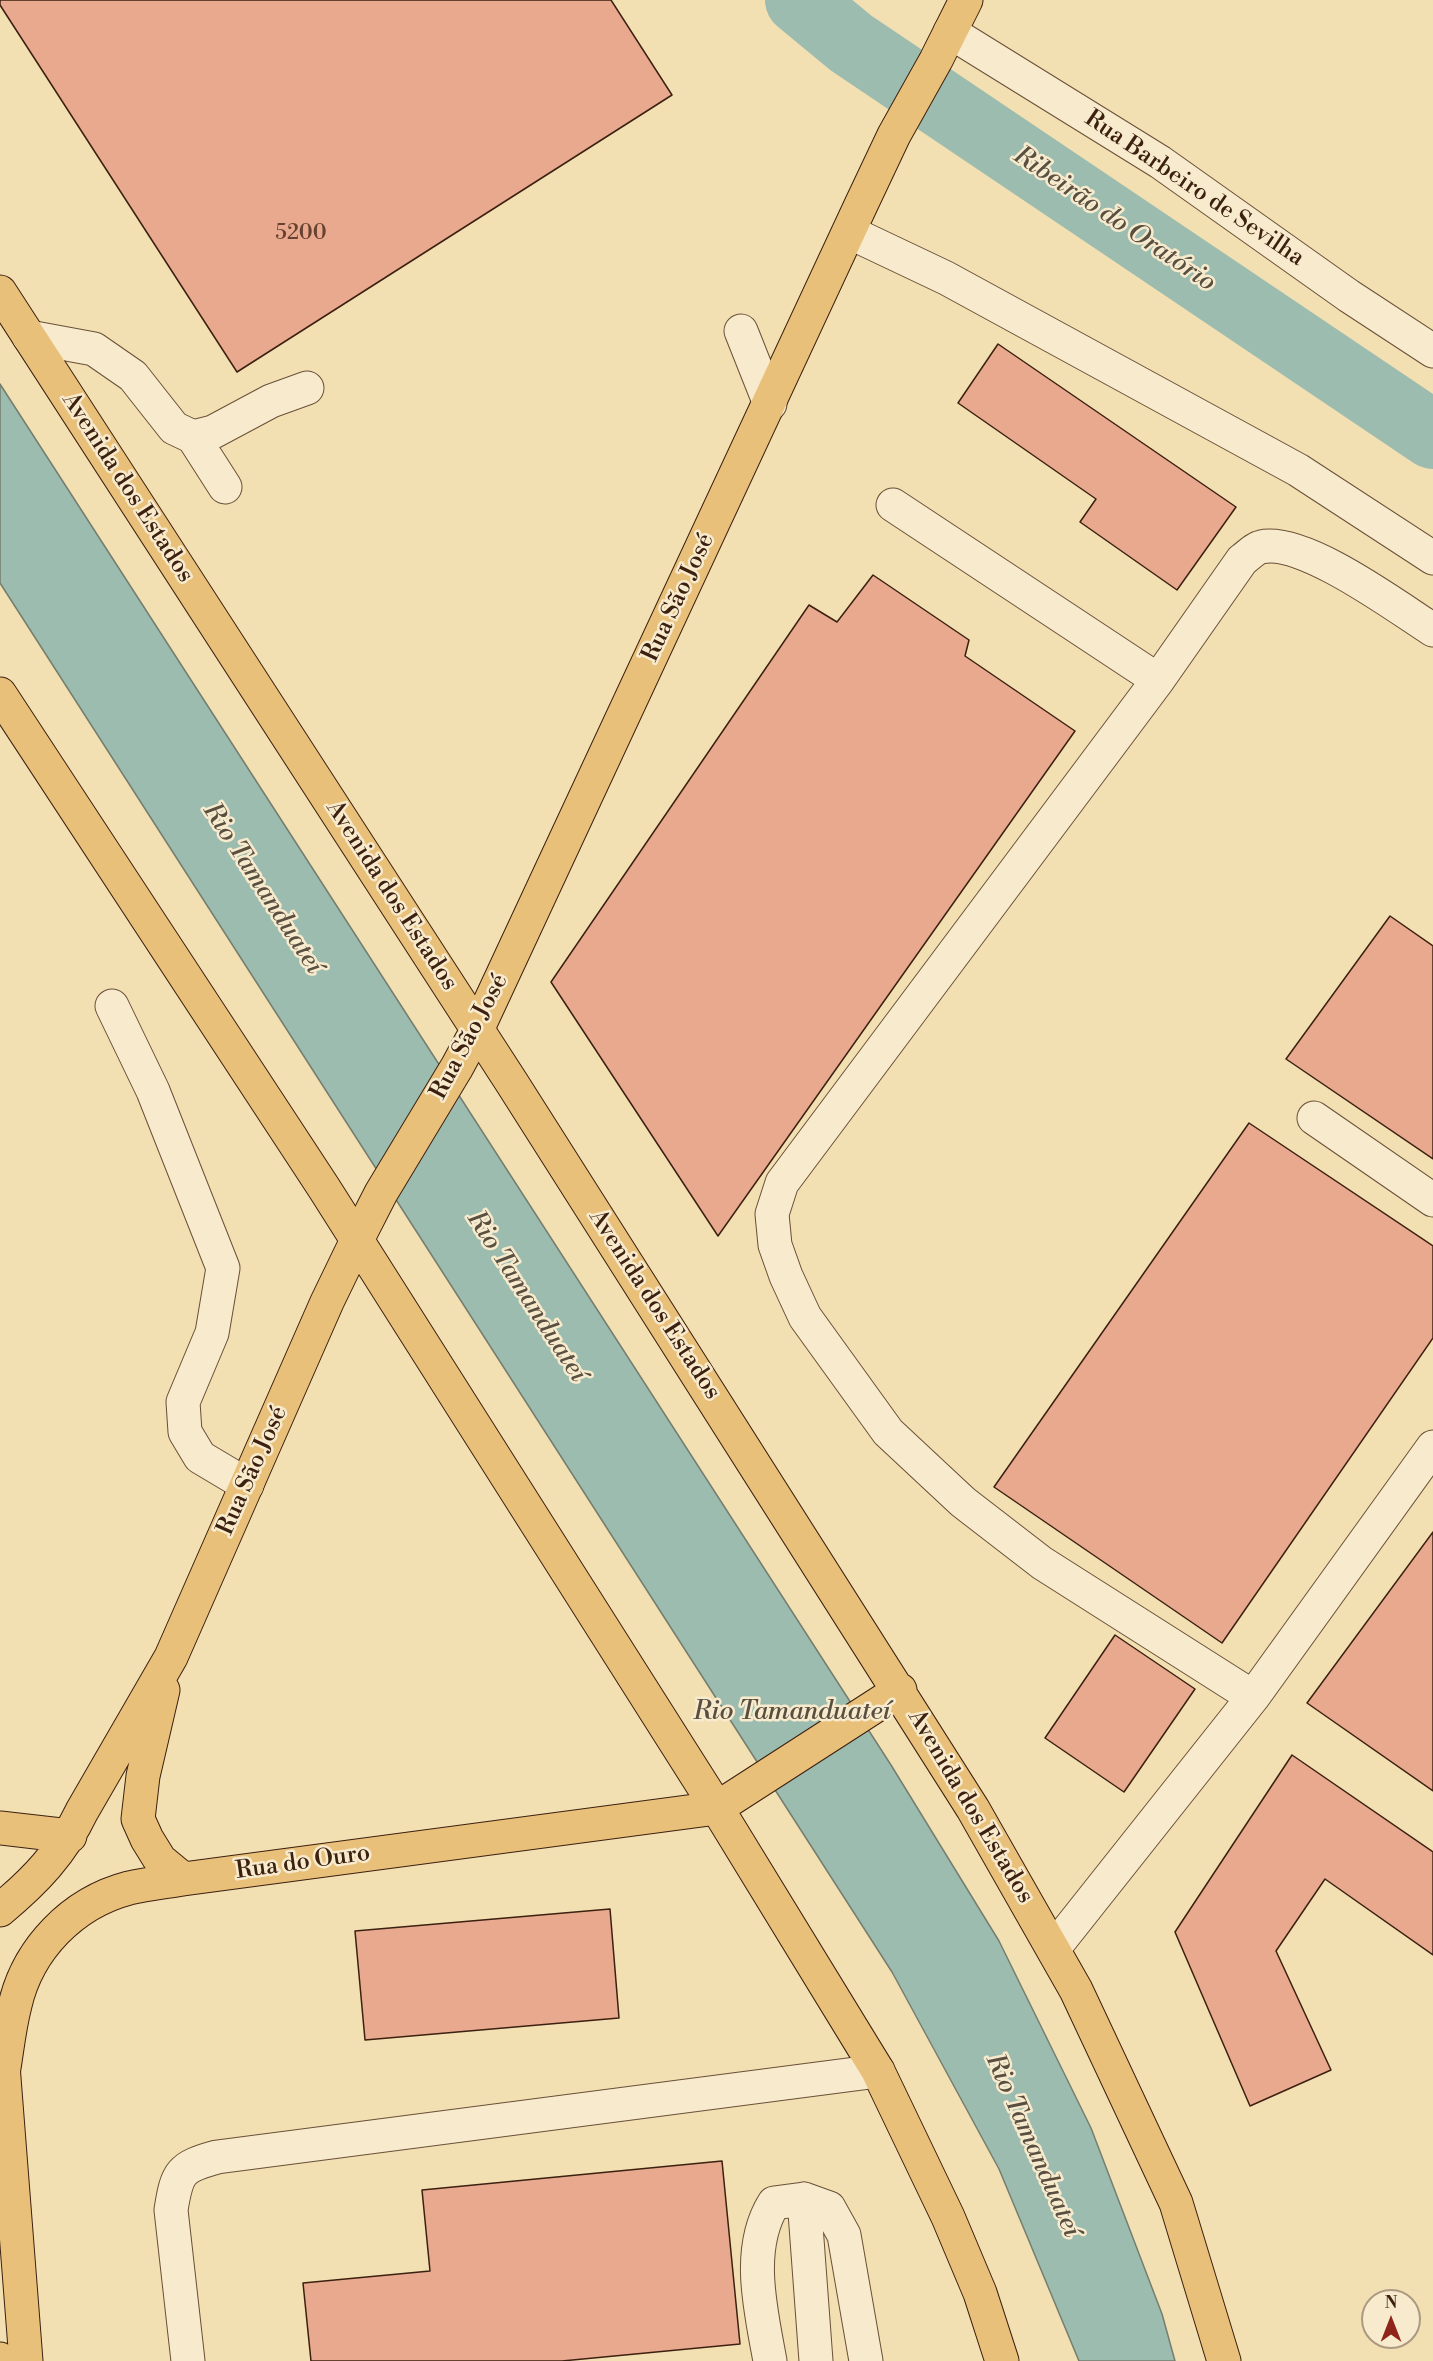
<!DOCTYPE html>
<html>
<head>
<meta charset="utf-8">
<style>
  body { margin:0 }
  #map { position:relative; width:1433px; height:2361px; overflow:hidden; background:#f2dfb2; font-family:"Libre Bodoni",serif }
  canvas { display:block }
  .north { position:absolute; left:1361px; top:2289px; width:60px; height:60px; box-sizing:border-box; background:#f7eacd; border:2px solid #ac9981; border-radius:50%; rotate:0deg; font-size:16px; font-weight:700; line-height:24px; text-align:center; color:#3c2010 }
  .north::after { content:''; display:block; margin:auto; width:21px; height:27px; background:#8f2418; clip-path:polygon(50% 0,100% 100%,50% 72%,0 100%) }
</style>
</head>
<body>
<div id="map">
<canvas width="1433" height="2361"></canvas>
<div class="north">N</div>
</div>
<script>
const context = document.querySelector('canvas').getContext('2d');
context.lineJoin = 'round';
function paint(path, color) {
  context.fillStyle = color;
  context.fill(path, 'evenodd');
}
function stroke(path, color, width, dash) {
  context.strokeStyle = color;
  context.lineWidth = width;
  context.lineCap = dash ? 'butt' : 'round';
  context.setLineDash(dash || []);
  context.stroke(path);
}
function drawText(font, color, halo, rows, align = 'center') {
  context.font = font + ' "Libre Bodoni",serif';
  context.lineWidth = 5;
  context.setLineDash([]);
  context.textBaseline = 'middle';
  context.strokeStyle = halo;
  context.fillStyle = color;
  for (const [text, x, y, turn = 0] of rows) {
    context.save();
    context.translate(x, y);
    context.rotate((+turn || 0) * Math.PI / 180);
    context.textAlign = isNaN(turn) ? turn : align;
    if (halo) context.strokeText(text, 0, 0);
    context.fillText(text, 0, 0);
    context.restore();
  }
}
const water = new Path2D(`
  M0,384l891,1381 108,176 92,187 71,186 13,47h-96l-80,-192 -107,-197 -892,-1389z`);
const river = new Path2D(`
  M799,0l52,43 582,392`);
const building = new Path2D(`
  M0,0h611l61,95 -435,277 -237,-367z
  M998,344l238,163 -59,83 -97,-68 16,-23 -138,-96z
  M873,575l96,65 -4,16 110,75 -357,505 -167,-254 258,-377 28,17z
  M1390,916l43,30v213l-147,-100z
  M1249,1123l184,123v92l-211,305 -228,-156z
  M1433,1532v259l-126,-88z
  M1115,1635l80,54 -71,103 -79,-54z
  M1292,1755l141,97v103l-108,-76 -49,72 55,119 -81,36 -75,-174z
  M610,1909l9,109 -254,22 -10,-109z
  M722,2161l18,183 -178,17h-251l-8,-78 127,-12 -8,-81z`);
const minor = new Path2D(`
  M950,32l210,130 189,134 84,55
  M849,232l97,46 352,192 135,88
  M741,331l29,73
  M29,337l65,12 39,27 41,52 19,9 20,-5 58,-31 36,-13
  M193,437l32,50
  M893,505l265,175
  M112,1006l41,85 70,177 -11,65 -29,69 2,30 15,25 47,28
  M1314,1118l119,82
  M1253,1697l-211,-134 -79,-61 -75,-70 -83,-115 -19,-41 -11,-31 -3,-31 10,-31 376,-503 84,-120c6,-4 13,-12 19,-13 42,-10 136,60 172,83
  M1054,1948l199,-251 180,-250
  M804,2199l12,162
  M188,2361l-17,-151c6,-38 9,-43 46,-53l661,-86
  M770,2361c-9,-50 -25,-112 4,-158l30,-4 25,9 15,27 22,126`);
const major = new Path2D(`
  M163,1690l-20,86 -5,43 9,20 13,21 23,19
  M0,1828l70,8
  M0,1910c35,-29 62,-57 82,-99l89,-154 156,-355 30,-62 24,-47 76,-126 20,-37 383,-823 34,-72 42,-75 30,-60
  M2,2052l24,309
  M3,2074c4,-23 6,-46 12,-69 13,-56 57,-102 114,-117 17,-4 36,-6 54,-9l534,-71
  M0,2359v2`);
const highway = new Path2D(`
  M0,292l512,791 461,726 103,181 100,213 48,158
  M0,694l324,494 393,620 161,263 70,146 32,76 22,68
  M717,1808l183,-118`);
const numberNames = [
  ["5200",301,234]
];
const streetNames = [
  ["Rua Barbeiro de Sevilha",1194,189,34],
  ["Avenida dos Estados",127,488,57],
  ["Rua São José",679,598,-65],
  ["Avenida dos Estados",391,896,57],
  ["Rua São José",470,1037,-62],
  ["Avenida dos Estados",654,1305,57],
  ["Rua São José",253,1471,-66],
  ["Avenida dos Estados",970,1807,59],
  ["Rua do Ouro",303,1863,-8]
];
const waterNames = [
  ["Ribeirão do Oratório",1114,220,34],
  ["Rio Tamanduateí",262,889,57],
  ["Rio Tamanduateí",526,1297,57],
  ["Rio Tamanduateí",792,1713],
  ["Rio Tamanduateí",1032,2146,66]
];
paint(water, '#9bbcaf');
stroke(water, '#757e6f', 1.5);
stroke(river, '#9bbcaf', 68);
paint(building, '#e8a98e');
stroke(building, '#3c2010', 1.5);
stroke(minor, '#6a5038', 35);
stroke(major, '#3c2010', 35);
stroke(highway, '#3c2010', 35);
stroke(minor, '#f7eacd', 33);
stroke(major, '#e9c079', 33);
stroke(highway, '#e9c079', 33);
drawText('21px', '#674230', null, numberNames);
drawText('24px', '#3c2010', '#f7eacd', streetNames);
drawText('italic 26px', '#584f40', '#f7eacd', waterNames);
</script>
</body>
</html>
